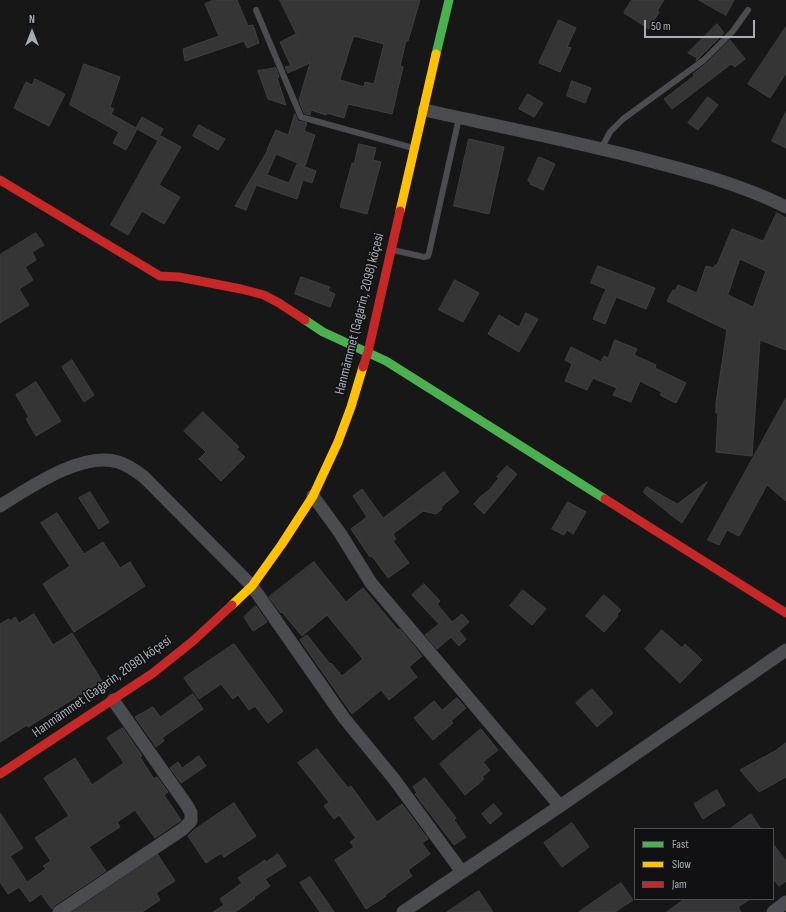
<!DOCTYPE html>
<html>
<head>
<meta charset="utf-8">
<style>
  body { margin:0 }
  #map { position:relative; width:786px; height:912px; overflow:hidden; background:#171717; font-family:"Sofia Sans Condensed",sans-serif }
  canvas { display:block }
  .legend { position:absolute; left:634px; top:828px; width:140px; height:72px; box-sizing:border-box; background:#111113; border:1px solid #4d4f55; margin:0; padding:5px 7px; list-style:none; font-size:12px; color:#a8adb8 }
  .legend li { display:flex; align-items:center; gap:8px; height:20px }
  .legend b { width:20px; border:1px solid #4d4f55 }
  .north { position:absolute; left:12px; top:12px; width:40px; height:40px; -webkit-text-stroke:3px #111113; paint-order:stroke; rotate:0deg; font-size:11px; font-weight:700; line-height:16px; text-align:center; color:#a8adb8 }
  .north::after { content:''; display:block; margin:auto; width:14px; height:18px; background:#a8adb8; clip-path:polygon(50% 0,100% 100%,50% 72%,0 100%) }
  .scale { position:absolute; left:644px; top:20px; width:111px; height:18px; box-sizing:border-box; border:2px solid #a8adb8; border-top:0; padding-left:5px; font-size:12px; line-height:14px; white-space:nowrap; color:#a8adb8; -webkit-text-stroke:3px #111113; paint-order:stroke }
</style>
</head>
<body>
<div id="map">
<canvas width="786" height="912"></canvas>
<ul class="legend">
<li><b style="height:5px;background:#4caf50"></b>Fast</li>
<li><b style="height:5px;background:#ffc107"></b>Slow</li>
<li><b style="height:5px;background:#c62828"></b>Jam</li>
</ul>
<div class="north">N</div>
<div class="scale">50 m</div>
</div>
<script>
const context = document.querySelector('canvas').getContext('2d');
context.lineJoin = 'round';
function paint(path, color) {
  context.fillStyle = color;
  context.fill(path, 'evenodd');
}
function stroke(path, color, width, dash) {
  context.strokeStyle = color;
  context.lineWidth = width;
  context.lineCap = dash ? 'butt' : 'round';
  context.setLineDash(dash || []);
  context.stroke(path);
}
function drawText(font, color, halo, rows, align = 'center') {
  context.font = font + ' "Sofia Sans Condensed",sans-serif';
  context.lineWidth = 3;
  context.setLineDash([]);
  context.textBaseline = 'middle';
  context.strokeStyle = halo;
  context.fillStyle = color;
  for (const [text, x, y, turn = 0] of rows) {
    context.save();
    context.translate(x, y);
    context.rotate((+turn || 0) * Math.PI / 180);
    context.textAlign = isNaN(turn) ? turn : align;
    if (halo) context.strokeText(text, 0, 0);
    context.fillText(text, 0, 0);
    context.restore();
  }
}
const building = new Path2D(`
  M214,0h23l11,26 5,-1 6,18 -12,5 -3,-7 -59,20 -2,-12 36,-13 -14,-32z
  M280,0h140l-12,41h-2l-6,25 3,1 -11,47 -44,-10 -4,14 -17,-5 -1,2 -15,-5 -1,5 -6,-2 -5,-13 11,-37 -22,10 -3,-6 6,-1 -11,-24 16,-8zM354,36l30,8 -10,40 -9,-2 -1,5 -24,-7z
  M632,0h32l-7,11 2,1 -10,17 -25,-16z
  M699,0h35l-8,15z
  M559,20l17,8 -9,19 4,1 -11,24 -21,-9z
  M717,24l7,9 -28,28 1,-3 -9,-5z
  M786,27v46l-16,25 -22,-14z
  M730,40l15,19 -10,8 -4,-3 -59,45 -8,-10 30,-23 -1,-2 14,-11z
  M84,64l36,13 -10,30 4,2 -3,5 25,14 6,-11 21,12 -6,11 -20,-11 -11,21 -13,-7 6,-11 -49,-27z
  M276,68l3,9 -2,1 9,27 -18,-6 -10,-28z
  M35,79l30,15 -16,32 -35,-18 12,-26 6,3z
  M572,81l19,7 -6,15 -18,-7z
  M528,94l15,9 -9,14 -15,-8z
  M708,97l10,8 -20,25 -10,-7z
  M786,112v36l-14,-7z
  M295,114l3,7 9,2 -3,8 11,4 -10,31 -29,-12 -9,21 22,8 8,-19 19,7 -4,12 -9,-3 -6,19 -41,-14 -10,25 -11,-4 33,-56h-1l9,-20 12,5z
  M199,125l26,14 -7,11 -25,-14z
  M161,136l20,11 -22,38 21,12 -16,27 -22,-13 -14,24 -17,-10z
  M469,139l35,8 -15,67 -35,-8z
  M359,144l17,4 -3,12 8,2 -14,52 -27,-7 12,-44 2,1z
  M539,157l16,7 -12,26 -13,-6 1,-2 -3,-1z
  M777,213l9,5v132l-26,-10 -8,116 -36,-4 2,-39h-2v-10l11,-73 -60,-29 6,-11 2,1 3,-6 19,8 9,-27 8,2 1,-3h2l15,-36 31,12zM740,259l26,12 -13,36 -25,-12z
  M36,233l8,12 -12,7 4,8 -11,7 8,13 -14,9 10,16 -29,18v-68z
  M598,266l57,22 -9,21 -30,-12 -11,27 -12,-5 13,-30 -15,-6z
  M301,277l29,10 -2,4 7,3 -5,13 -35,-13z
  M455,280l24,13 -16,29 -24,-12z
  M526,313l12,6 -19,33 -31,-18 11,-19 20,12z
  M615,340l22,9 -3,6 22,10 -1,3 31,15 -10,20 -16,-8 2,-3 -22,-11 -9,21 -18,-7 4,-7 -24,-10 -6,12 -22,-9 7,-17 -7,-4 6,-13 30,15 3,-6 4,2z
  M72,360l22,35 -10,7 -22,-35z
  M36,382l25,39 -25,15 -10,-17 3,-2 -13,-22z
  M786,398v103l-19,-16 -28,51 -12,-6 -8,15 -11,-5z
  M203,412l36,35 -3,2 9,8 -24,24 -22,-22 7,-7 -22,-21z
  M507,466l10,8 -33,40 -10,-10 6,-7 9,-7 10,-12 -2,-1z
  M444,472l15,20 -18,15 1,2 -6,5 -13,-3 -30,23 3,5 -3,2 16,22 -21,15 -16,-22 -2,1 -19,-28 16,-12 -14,-21 9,-7 21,29z
  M707,482l-25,41 -11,-8 -28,-23 4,-5 30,17z
  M90,492l19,30 -10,7 -20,-31z
  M568,502l18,10 -13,22 -6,-4 -3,5 -12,-6z
  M57,513l27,41 19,-12 17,26 10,-6 15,24 -71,46 -31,-48 27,-18 -29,-43z
  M314,562l32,40 17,-14 35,42 2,-1 22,27 -13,11 8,10 -28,23 -8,-10 -29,24 -52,-74 7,-5 23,29 1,-1 11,13 21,-17 -36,-44 -25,21 -20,-24 -1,1 -12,-16z
  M424,584l16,17 -3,3 15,18 10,-8 7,8 -10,9 7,8 -7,7 -8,-9 -14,12 -12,-14 14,-11 -27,-29z
  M523,590l23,19 -14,16 -22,-19z
  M604,595l17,15 -4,4 1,2 -14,16 -18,-16z
  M256,606l11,16 -14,9 -9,-14z
  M34,614l19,31 19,-12 30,48 -74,46 -1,-2 -27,17v-118l9,-5 1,2 5,-4 4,6z
  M662,630l20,18 3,-4 17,16 -22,23 -35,-34z
  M234,644l49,67 -15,12 -13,-17 -6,4 -11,-15 -5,4 -12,-15 -22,15 -15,-21z
  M592,689l21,24 -16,14 -21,-24z
  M193,694l10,15 -41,29 2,3 -8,6 -21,-30 18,-10 7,10z
  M457,698l9,10 -15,13 2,2 -20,17 -19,-22 20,-17 8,9z
  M123,728l19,28 -2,1 14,22 3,-2 11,15 -4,3 17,25 -26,18 -20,-28 -18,12 3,5 -31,20 17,24 -51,34 -3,4 -11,-15 -11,8 -11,-15 -11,7 -8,-12v-69l23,35 -13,8 17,26 19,-13 -3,-3 8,-5 -16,-23 34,-22 -25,-38 31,-20 17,27 32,-22 -17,-25z
  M481,729l17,21 -15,12 7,8 -8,7 2,2 -19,16 -25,-31z
  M786,743v34l-27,15 -19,-22 35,-19z
  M317,749l31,39 3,-2 26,36 25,-18 26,35 -6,4 8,11 -22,16 4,6 -27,19 1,1 -20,13 -31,-49 19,-13 -4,-5 6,-4 -17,-23 -5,4 -10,-13 5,-4 -31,-39z
  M199,756l7,10 -25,17 -11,-15 8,-6 4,6z
  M425,778l31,40 -2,2 12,17 -12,8 -39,-51 2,-1 -4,-6z
  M717,790l8,15 -22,14 -9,-15z
  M234,803l22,33 -32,21 -3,-4 -15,10 -18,-27 6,-6z
  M494,804l8,10 -12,10 -8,-10z
  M751,814l10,15h-31z
  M572,823l17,24 -27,20 -18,-24z
  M773,844l13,17v20l-7,5 -6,-7z
  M278,854l8,12 -21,13 5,7 -16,11 1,1 -20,14h-22l11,-7 -4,-6 22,-16 -4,-5 27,-18 1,2z
  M158,855l17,26 -19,12 4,7 -18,12h-69z
  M310,877l24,35h-14l-20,-29z
  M621,883l12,17 -18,12h-36z
  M479,891l14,21h-46z
  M685,899h65l-12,8 3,5h-74z`);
const lane = new Path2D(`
  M256,10l45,107 112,31
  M601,149l9,-17 13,-13 81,-59 29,-29 15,-21
  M393,250l31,7 4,-1 1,-3 30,-135`);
const street = new Path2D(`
  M424,110c69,15 138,29 207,46 51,13 108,27 155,51
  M313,496l27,37 31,50 189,223
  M0,506c29,-18 82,-55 118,-44 10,3 17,8 26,15l108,109 92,132 50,61 68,93
  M59,912l124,-83 8,-8v-8l-3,-6 -75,-107
  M403,912l157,-106 226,-156
  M773,912l13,-10`);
const fast = new Path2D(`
  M436,54l13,-54
  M305,320l18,12 63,29 219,138`);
const slow = new Path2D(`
  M400,211l36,-157
  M232,605l20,-19 30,-42 31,-48 25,-54 13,-35 12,-40`);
const jam = new Path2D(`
  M0,180l160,96 19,1 62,12 23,6 15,8 26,17
  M363,367l5,-15 32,-141
  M605,499l181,114
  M0,774l153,-101 40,-32 39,-36`);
const streetNames = [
  ["Hanmämmet (Gagarin, 2098) köçesi",360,314,-76],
  ["Hanmämmet (Gagarin, 2098) köçesi",102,687,-35]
];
paint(building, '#353536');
stroke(building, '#3f4043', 1);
stroke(lane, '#4b4c50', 6);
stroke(street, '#4b4c50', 13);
stroke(fast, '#4caf50', 9);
stroke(slow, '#ffc107', 9);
stroke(jam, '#c62828', 9);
drawText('14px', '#a8adb8', '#111113', streetNames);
</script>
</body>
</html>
